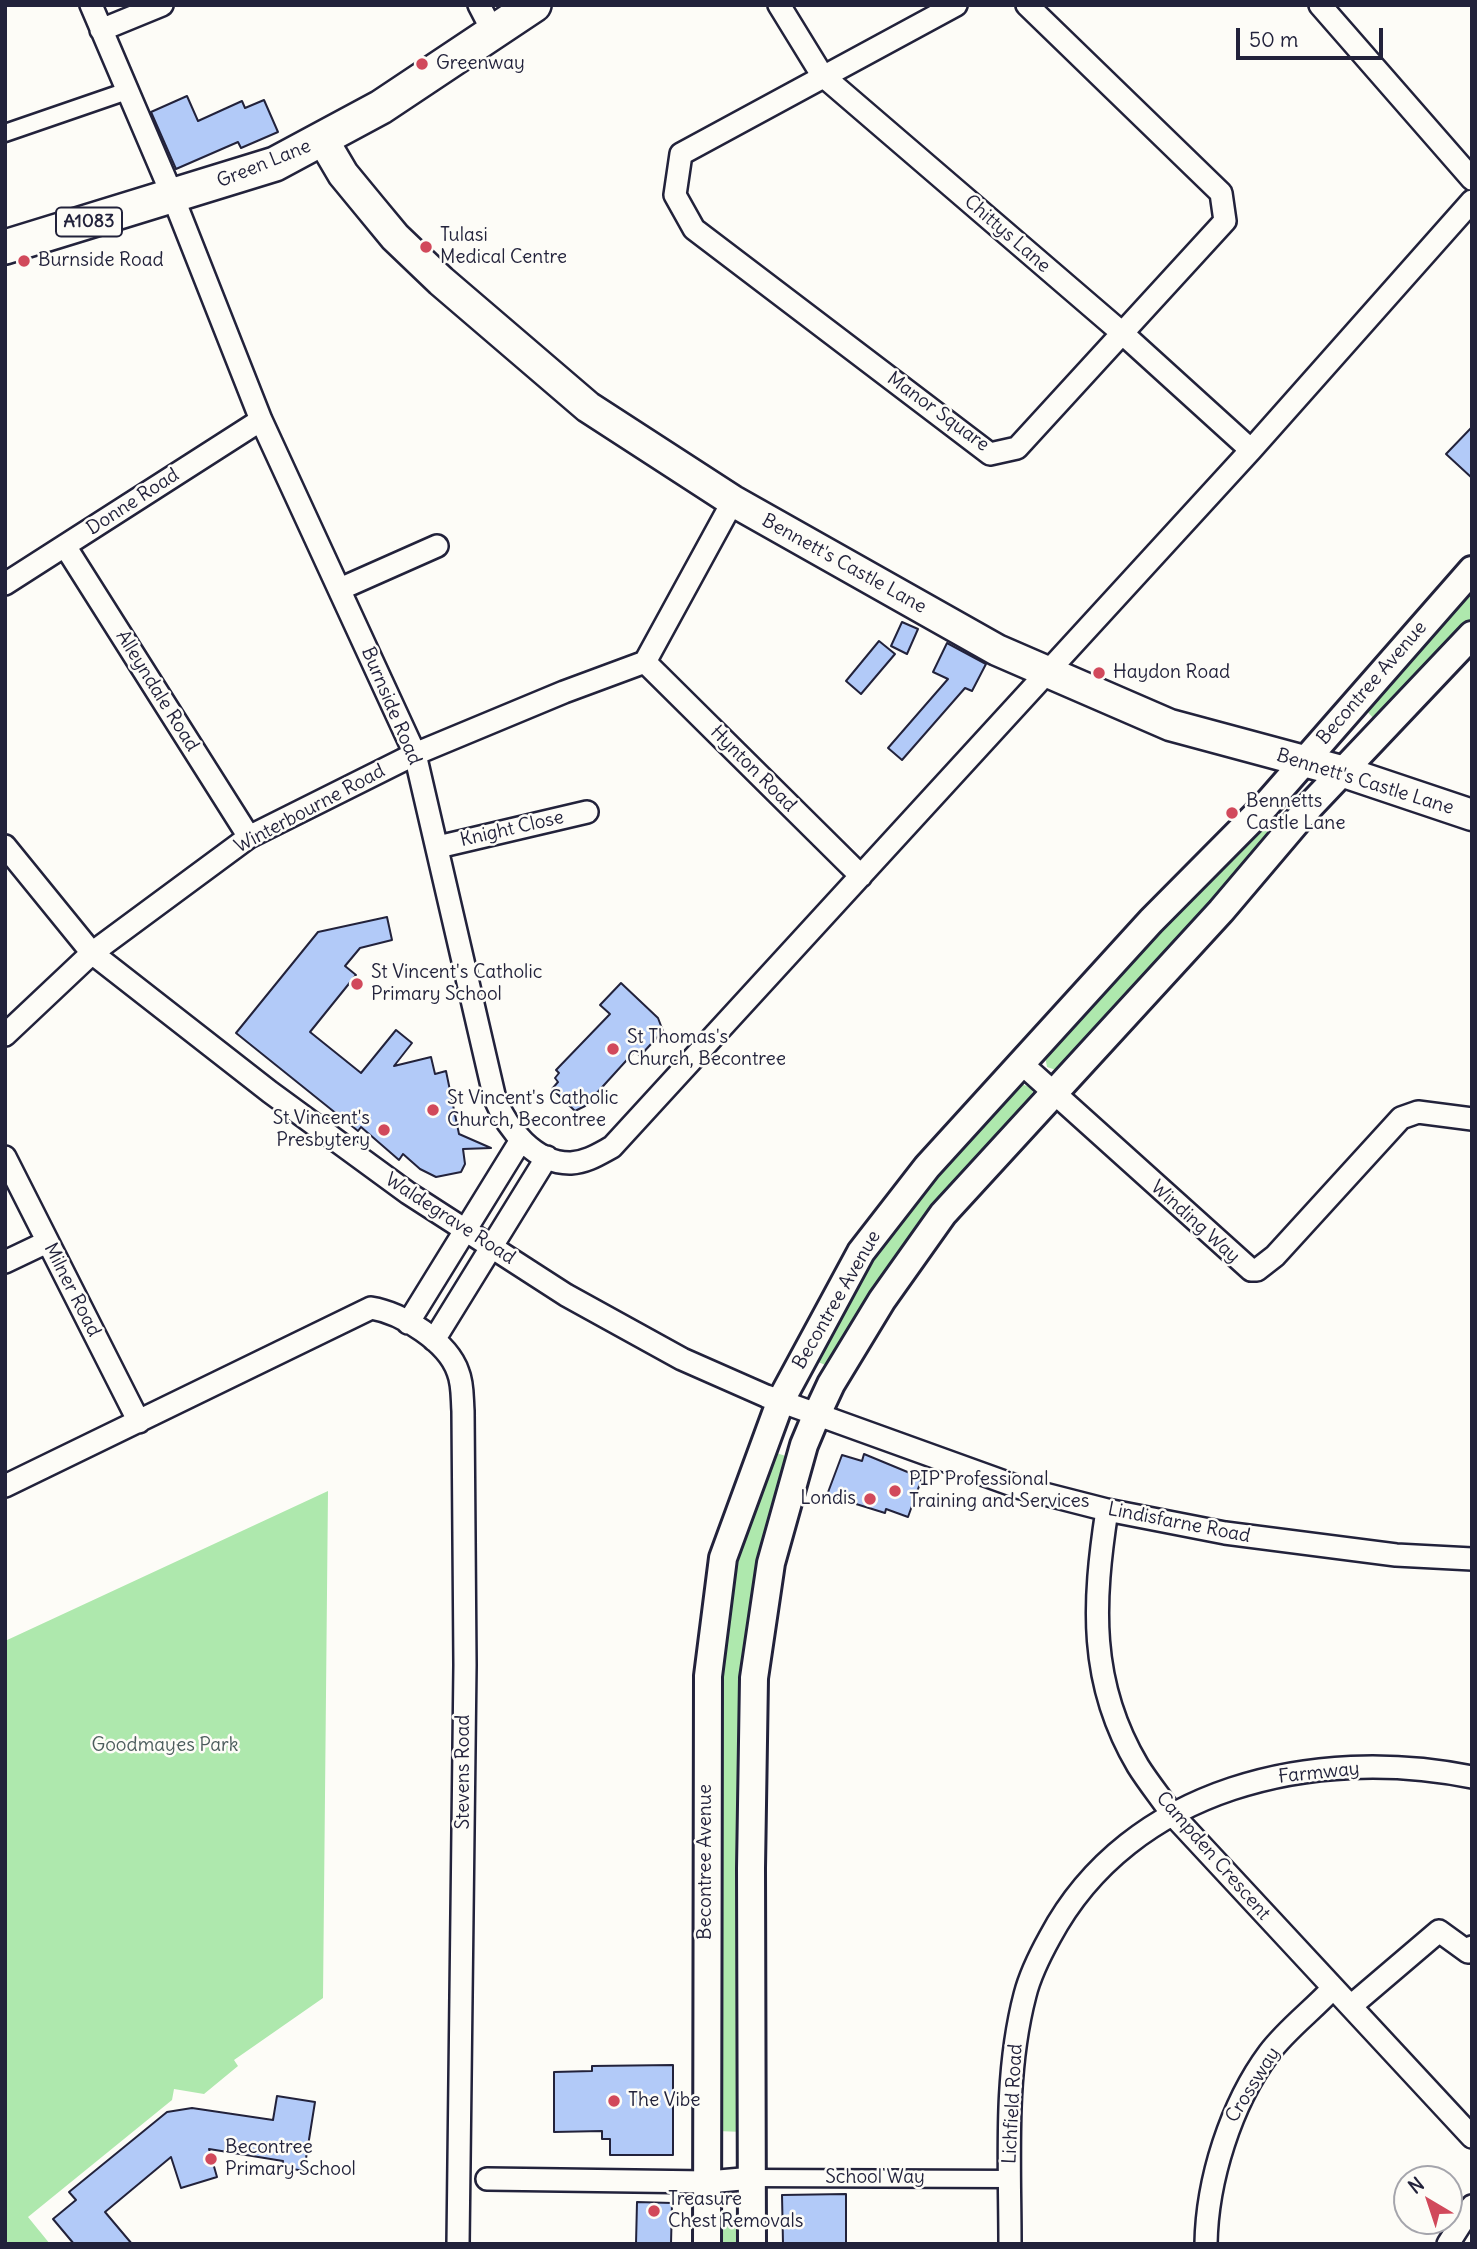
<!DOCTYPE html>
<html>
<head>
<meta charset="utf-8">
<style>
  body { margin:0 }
  #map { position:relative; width:1477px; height:2249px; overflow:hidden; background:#fdfcf7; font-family:Delius,sans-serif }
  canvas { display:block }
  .frame { position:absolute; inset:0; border:7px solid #22223b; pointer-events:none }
  .north { position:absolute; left:1393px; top:2165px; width:70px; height:70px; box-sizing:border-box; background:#fdfcf7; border:2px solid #a5a5ac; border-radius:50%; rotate:321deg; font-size:19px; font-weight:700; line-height:28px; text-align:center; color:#22223b }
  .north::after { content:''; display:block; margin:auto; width:24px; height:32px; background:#d1495b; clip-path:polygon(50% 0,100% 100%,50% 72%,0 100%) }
  .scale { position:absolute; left:1236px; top:28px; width:147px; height:32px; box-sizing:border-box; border:4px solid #22223b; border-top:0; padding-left:9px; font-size:21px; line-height:24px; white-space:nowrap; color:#22223b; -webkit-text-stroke:5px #fdfcf7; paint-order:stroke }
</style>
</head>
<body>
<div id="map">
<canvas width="1477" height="2249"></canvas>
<div class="frame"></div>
<div class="north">N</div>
<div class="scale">50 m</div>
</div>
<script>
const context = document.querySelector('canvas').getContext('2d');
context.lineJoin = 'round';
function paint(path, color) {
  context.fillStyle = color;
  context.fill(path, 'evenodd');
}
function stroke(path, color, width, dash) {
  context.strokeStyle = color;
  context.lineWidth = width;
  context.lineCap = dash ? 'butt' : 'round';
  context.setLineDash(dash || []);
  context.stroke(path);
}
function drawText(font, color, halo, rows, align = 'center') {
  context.font = font + ' Delius,sans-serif';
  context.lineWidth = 5;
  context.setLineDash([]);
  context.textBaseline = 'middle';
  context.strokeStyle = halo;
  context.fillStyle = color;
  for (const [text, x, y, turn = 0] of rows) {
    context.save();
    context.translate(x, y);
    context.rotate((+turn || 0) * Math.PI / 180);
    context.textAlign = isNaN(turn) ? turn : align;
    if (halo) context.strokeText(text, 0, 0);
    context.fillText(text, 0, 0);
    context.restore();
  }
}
const green = new Path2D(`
  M1472,590v29l-98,100 -9,-10z
  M1264,820l14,9 -219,242 -12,-4 -2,-11 187,-207z
  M1021,1084l12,4 -1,14 -200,266 -23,-10 89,-142 117,-130z
  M770,1451l22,7 -17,56 -32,618 -26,-1 2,-424 7,-85 10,-55z
  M328,1491l-5,507 -89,62 4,6 -34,28 -30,-5 -2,11 -144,117 22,27h-45v-603z
  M717,2221h24v23h-24z`);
const building = new Path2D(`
  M187,96l11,25 44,-20 3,7 19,-8 14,32 -37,16 -3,-6 -62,27 -25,-57z
  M1472,427v51l-26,-24z
  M902,622l16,7 -11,25 -16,-8z
  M879,641l16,13 -34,40 -15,-13z
  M947,643l39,21 -14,27 -7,-3 -63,72 -14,-12 60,-69 -15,-7z
  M387,917l5,23 -32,8 -15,18 11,9 -46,57 51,41 35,-43 16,13 -18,23 37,-9 4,17 11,-3 13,63 32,14 -28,1 2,15 -4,8 -25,5 -16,-8 -17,-15 -4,6 -38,-33 -3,4 -122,-98 82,-101z
  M621,983l37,35 5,13 -23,25 -5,-5 -50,55 -10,5 -23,-22 6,-7 -3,-4 4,-5 -3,-3 54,-56 -10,-9z
  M864,1454l58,24 -14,39 -22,-8 -1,4 -58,-18 15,-40 20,6z
  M673,2065v90h-63v-16h-8v-8l-48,1v-60l38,-1v-5z
  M277,2096l38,6 -11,69 -22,-4 1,-6 -74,-12 8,28 -36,11 -10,-31 -66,55 27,32h-58l-21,-25 23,-19 -7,-8 98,-80 25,-4 81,12z
  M846,2194v50h-63l-1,-49z
  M637,2202l35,1 -1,41h-35z`);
const pedestrian = new Path2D(`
  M5,133l122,-42
  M753,2178l257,1`);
const minor = new Path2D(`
  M91,5l82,192 88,223 154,334 80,345c12,29 40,65 76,64 16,-1 28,-9 41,-16l639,-697 221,-249
  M479,5l14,27
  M779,5l43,70 299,257 130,118
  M956,5l-275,149 -6,41 19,34 296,225 27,-6 208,-227 -4,-28 -194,-188
  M1320,5l152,174
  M101,30l61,-25
  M65,546l184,291
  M5,584l256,-164
  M340,589l97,-43
  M645,662l216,214
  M5,846l87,107 178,139 138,101 158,102 116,64 84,37 255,92 86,22 118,23 171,22 76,4
  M438,847l149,-35
  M5,1035l87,-82 157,-116 166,-83 149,-62 81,-30 88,-161
  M1021,1063l230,207h6l18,-14 126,-138 17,-6 54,7
  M5,1157l134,265
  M5,1262l42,-20
  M408,1323l113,-183
  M434,1340l113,-183
  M5,1486l366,-178c31,5 77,34 87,64 5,12 4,26 5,39l2,254 -7,579
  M1107,1510c-14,92 -19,172 31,256 10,16 23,32 34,48l300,323
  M1351,2006l88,-75 29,21 4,-5
  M487,2179l221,3 45,-4
  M1010,2244c0,-82 -6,-169 15,-249 5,-20 15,-40 25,-58 80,-150 265,-192 422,-160
  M1206,2244c1,-64 25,-140 63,-191 18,-24 44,-43 64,-65
  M1448,2244l24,-38`);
const tertiary = new Path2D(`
  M707,2244l1,-568 15,-118 58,-158 80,-148 66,-85 224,-246 116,-117 205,-234
  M752,2244l-1,-376 3,-190 17,-115 33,-118 13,-31 14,-30 51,-84 61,-86 278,-303 89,-105 162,-171`);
const secondary = new Path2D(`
  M323,140l20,34 28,34 24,29 46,44 147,126 145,94 264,149 173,75 171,46 131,44`);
const primary = new Path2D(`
  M5,247l270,-83 106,-57 153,-102`);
const markers = [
  [422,64,7,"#d1495b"],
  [426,247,7,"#d1495b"],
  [24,261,7,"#d1495b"],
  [1099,673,7,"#d1495b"],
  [1232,813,7,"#d1495b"],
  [357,984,7,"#d1495b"],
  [613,1049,7,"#d1495b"],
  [433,1110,7,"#d1495b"],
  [384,1130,7,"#d1495b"],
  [895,1491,7,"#d1495b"],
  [870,1499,7,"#d1495b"],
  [614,2101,7,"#d1495b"],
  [211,2159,7,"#d1495b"],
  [654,2211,7,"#d1495b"]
];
const shields = [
  [89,222,66]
];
const shieldNames = [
  ["A1083",89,222]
];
const poiNames = [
  ["Greenway",436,64],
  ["Tulasi",440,236],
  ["Medical Centre",440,258],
  ["Burnside Road",38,261],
  ["Haydon Road",1113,673],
  ["Bennetts",1246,802],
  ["Castle Lane",1246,824],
  ["St Vincent's Catholic",371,973],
  ["Primary School",371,995],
  ["St Thomas's",627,1038],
  ["Church, Becontree",627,1060],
  ["St Vincent's Catholic",447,1099],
  ["Church, Becontree",447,1121],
  ["St Vincent's",370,1119,"right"],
  ["Presbytery",370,1141,"right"],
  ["PIP Professional",909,1480],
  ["Training and Services",909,1502],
  ["Londis",856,1499,"right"],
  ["The Vibe",628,2101],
  ["Becontree",225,2148],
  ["Primary School",225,2170],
  ["Treasure",668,2200],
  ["Chest Removals",668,2222]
];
const streetNames = [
  ["Green Lane",264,164,-22],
  ["Chittys Lane",1007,234,41],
  ["Manor Square",938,412,36],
  ["Donne Road",133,502,-33],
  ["Bennett's Castle Lane",844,564,29],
  ["Becontree Avenue",1372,683,-49],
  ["Alleyndale Road",157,691,58],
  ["Burnside Road",391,706,67],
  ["Hynton Road",753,769,45],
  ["Bennett's Castle Lane",1365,782,17],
  ["Winterbourne Road",310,809,-28],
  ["Knight Close",512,829,-13],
  ["Waldegrave Road",450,1219,33],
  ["Winding Way",1195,1222,42],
  ["Milner Road",72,1290,63],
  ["Becontree Avenue",837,1300,-60],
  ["Lindisfarne Road",1179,1523,11],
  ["Stevens Road",464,1772,-90],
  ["Farmway",1319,1773,-6],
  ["Campden Crescent",1213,1856,49],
  ["Becontree Avenue",706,1862,-90],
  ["Crossway",1253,2085,-58],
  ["Lichfield Road",1013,2104,-87],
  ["School Way",875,2178]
];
const parkNames = [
  ["Goodmayes Park",165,1746]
];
paint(green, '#aee8ad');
paint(building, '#b2caf8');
stroke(building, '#22223b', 2);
stroke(pedestrian, '#22223b', 21);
stroke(minor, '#22223b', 26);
stroke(tertiary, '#22223b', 32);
stroke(secondary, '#22223b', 35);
stroke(primary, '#22223b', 38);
stroke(pedestrian, '#fdfcf7', 16);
stroke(minor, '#fdfcf7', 21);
stroke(tertiary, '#fdfcf7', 26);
stroke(secondary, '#fdfcf7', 30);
stroke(primary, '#fdfcf7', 33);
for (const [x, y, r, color] of markers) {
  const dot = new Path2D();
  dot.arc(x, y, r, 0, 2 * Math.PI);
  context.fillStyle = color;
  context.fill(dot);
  stroke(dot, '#fdfcf7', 2.5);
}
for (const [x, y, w] of shields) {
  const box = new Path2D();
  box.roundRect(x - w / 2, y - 14.5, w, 29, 5);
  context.fillStyle = '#fdfcf7';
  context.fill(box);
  stroke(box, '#22223b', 2);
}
drawText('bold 18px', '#22223b', null, shieldNames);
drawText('19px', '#22223b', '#fdfcf7', poiNames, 'left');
drawText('19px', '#22223b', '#fdfcf7', streetNames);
drawText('19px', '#4c5d5d', '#fdfcf7', parkNames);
</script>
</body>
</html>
